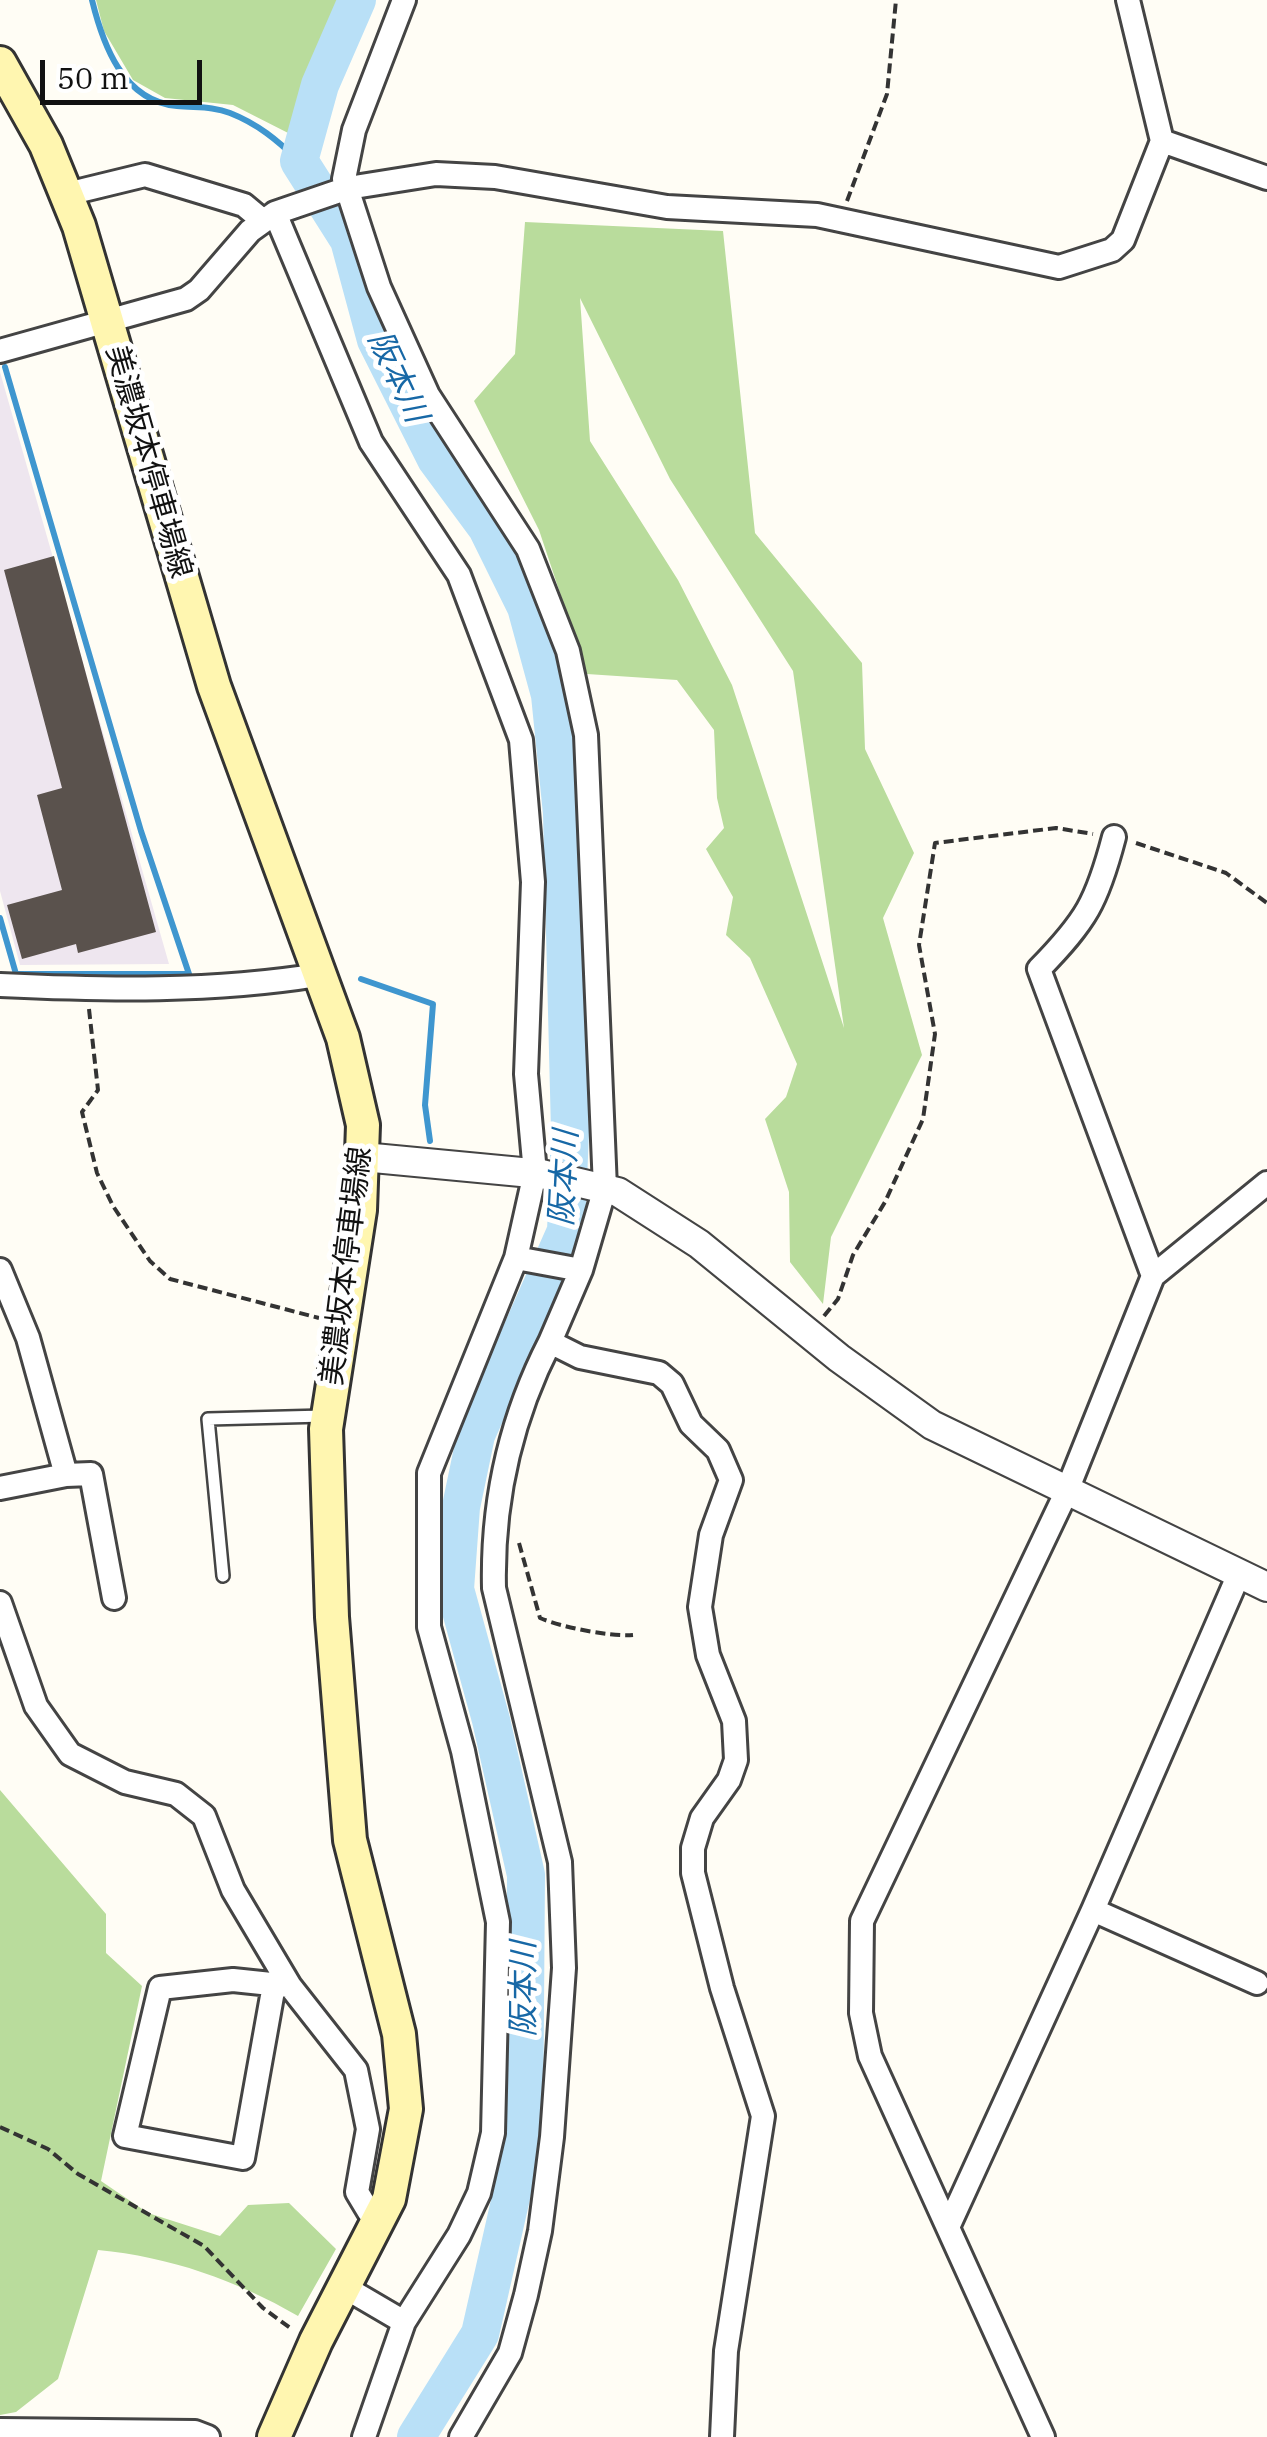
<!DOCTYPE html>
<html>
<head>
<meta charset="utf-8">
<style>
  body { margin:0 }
  #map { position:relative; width:1267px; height:2437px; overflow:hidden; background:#fffdf5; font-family:"IBM Plex Serif",serif }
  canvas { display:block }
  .scale { position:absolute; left:40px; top:60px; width:162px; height:45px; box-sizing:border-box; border:5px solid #111; border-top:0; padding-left:12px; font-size:30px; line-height:35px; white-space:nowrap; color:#111; -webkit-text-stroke:8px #fff; paint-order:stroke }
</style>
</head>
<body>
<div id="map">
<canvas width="1267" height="2437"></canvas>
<div class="scale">50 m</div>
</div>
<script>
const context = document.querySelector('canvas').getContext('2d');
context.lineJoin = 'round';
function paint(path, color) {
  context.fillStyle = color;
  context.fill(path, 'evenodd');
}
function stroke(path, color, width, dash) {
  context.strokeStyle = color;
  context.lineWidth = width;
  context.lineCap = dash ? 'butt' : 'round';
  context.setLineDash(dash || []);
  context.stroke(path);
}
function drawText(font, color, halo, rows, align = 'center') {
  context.font = font + ' "IBM Plex Serif","Noto Sans JP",serif';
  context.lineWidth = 10;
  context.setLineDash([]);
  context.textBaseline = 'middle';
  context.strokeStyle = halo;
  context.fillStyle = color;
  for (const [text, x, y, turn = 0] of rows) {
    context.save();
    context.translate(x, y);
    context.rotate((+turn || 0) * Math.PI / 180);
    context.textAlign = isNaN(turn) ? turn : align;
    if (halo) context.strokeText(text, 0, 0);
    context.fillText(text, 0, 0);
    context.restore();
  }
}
const industrial = new Path2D(`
  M0,372l169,592 -149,1 -20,-74z`);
const forest = new Path2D(`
  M96,0h251l-53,136 -61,-31 -68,-7 -32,-18 -29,-49z
  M525,222l198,9 32,302 107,130 3,86 49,104 -31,65 39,137 -91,182 -8,67 -33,-42 -1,-70 -24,-73 21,-22 11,-33 -47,-106 -24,-23 7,-38 -27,-48 18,-21 -7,-30 -3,-68 -37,-50 -90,-6 -48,-144 -65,-129 41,-47zM580,298l90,181 123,192 51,357 -112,-343 -54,-105 -88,-139z
  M0,1790l106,124v39l36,33 -41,195 47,32 72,23 28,-31 41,-2 47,46 -38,67c-62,-36 -128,-59 -200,-66l-40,129 -42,33 -16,3z`);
const stream = new Path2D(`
  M92,0c11,45 31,101 85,106 18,2 36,0 53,7 28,11 47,27 69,48
  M0,918l16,56h173l-48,-143 -136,-464
  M361,979l72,25 -8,101 5,36`);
const river = new Path2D(`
  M357,0l-37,85 -21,76 50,79 27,100 60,119 51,69 39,79 24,88 12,118 8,318 -4,100 -90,204 -15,72 -6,82 36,131 35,155 -2,265 -44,194 -64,103`);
const building = new Path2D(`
  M54,556l102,376 -78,21 -2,-9 -54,15 -15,-54 55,-15 -25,-95 25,-7 -58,-218z`);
const path = new Path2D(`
  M847,201l40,-107 9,-94
  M1136,843l90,30 41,30
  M89,1009l9,81 -16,22 15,61 16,33 37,55 20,18 149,39
  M824,1316l14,-17 15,-44 32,-53 38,-83 12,-85 -16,-89 16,-102 121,-15 37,6
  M519,1543l21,75c21,9 70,19 93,17
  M0,2127l48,22 30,25 126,72 59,62 30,22`);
const service = new Path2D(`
  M223,1576l-15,-157 116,-3`);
const minor = new Path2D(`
  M404,0l-50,130 -10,49 35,108 49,108 100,154 40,102 18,84 19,453 -24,82 -31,72 30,15 79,16 13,11 19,40 27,26 13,30 -20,55 -11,72 8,48 26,66 2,39 -7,20 -27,38 -9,30v25l29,115 41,128 -37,235 -4,86
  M1162,141l105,37
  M67,194l78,-19 99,30 18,15
  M275,213l96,229 88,133 62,165 12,142 -7,192 9,99 -19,85 -87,215v154l34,124 35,171 -5,211 -14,60 -20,42 -55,87
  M0,351l186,-52 13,-9 51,-59 25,-18 73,-25 88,-14 59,3 172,30 150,8 242,52 53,-17 11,-10 39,-99 -34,-141
  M1114,837c-17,65 -28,84 -75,132l114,307
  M0,985c106,5 213,7 318,-10
  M516,1258l65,12
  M0,1270l28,68 38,137 -66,13
  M66,1475l25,-1 23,124
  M0,1603l36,103 34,48 55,28 51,12 28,22 29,74 57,96 66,84 12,59 -11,63 12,20 10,6
  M1093,1910l164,73
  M274,1985l-31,173 -118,-22 35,-148 73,-8 57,6
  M949,2225l144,-315 146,-336
  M346,2288l58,34 -40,115
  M0,2430l195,2 13,5
  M461,2437l49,-84 16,-58 14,-64 12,-94 12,-169 -4,-106 -66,-274c-2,-86 17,-170 56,-246
  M1043,2437l-173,-381 -9,-43 1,-92 204,-428 87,-217 114,-93`);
const tertiary = new Path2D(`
  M363,1157l179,17 76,18 81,52 140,114 93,67 335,162`);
const secondary = new Path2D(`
  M0,63l46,82 33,81 135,460 129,352 20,87 -3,85 -34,219 6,188 18,223 49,194 7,75 -17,90 -73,142 -42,96`);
const streetNames = [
  ["美濃坂本停車場線",148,462,74],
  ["美濃坂本停車場線",347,1266,-83]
];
const waterNames = [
  ["阪本川",397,377,65],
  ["阪本川",565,1178,-87],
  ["阪本川",525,1989,-90]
];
paint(industrial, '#eee6ef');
paint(forest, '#b9dc9c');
stroke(stream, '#3f96cf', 6);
stroke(river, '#b9e0f7', 38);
paint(building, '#5a524d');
stroke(service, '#444', 16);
stroke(minor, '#444', 28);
stroke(tertiary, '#444', 32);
stroke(secondary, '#333', 38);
stroke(path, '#333', 4, [10, 5]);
stroke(service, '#fff', 11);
stroke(minor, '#fff', 22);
stroke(tertiary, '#fff', 28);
stroke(secondary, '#fff6b0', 32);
drawText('30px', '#111', '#fff', streetNames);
drawText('italic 32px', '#1768a6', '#fff', waterNames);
</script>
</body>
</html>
